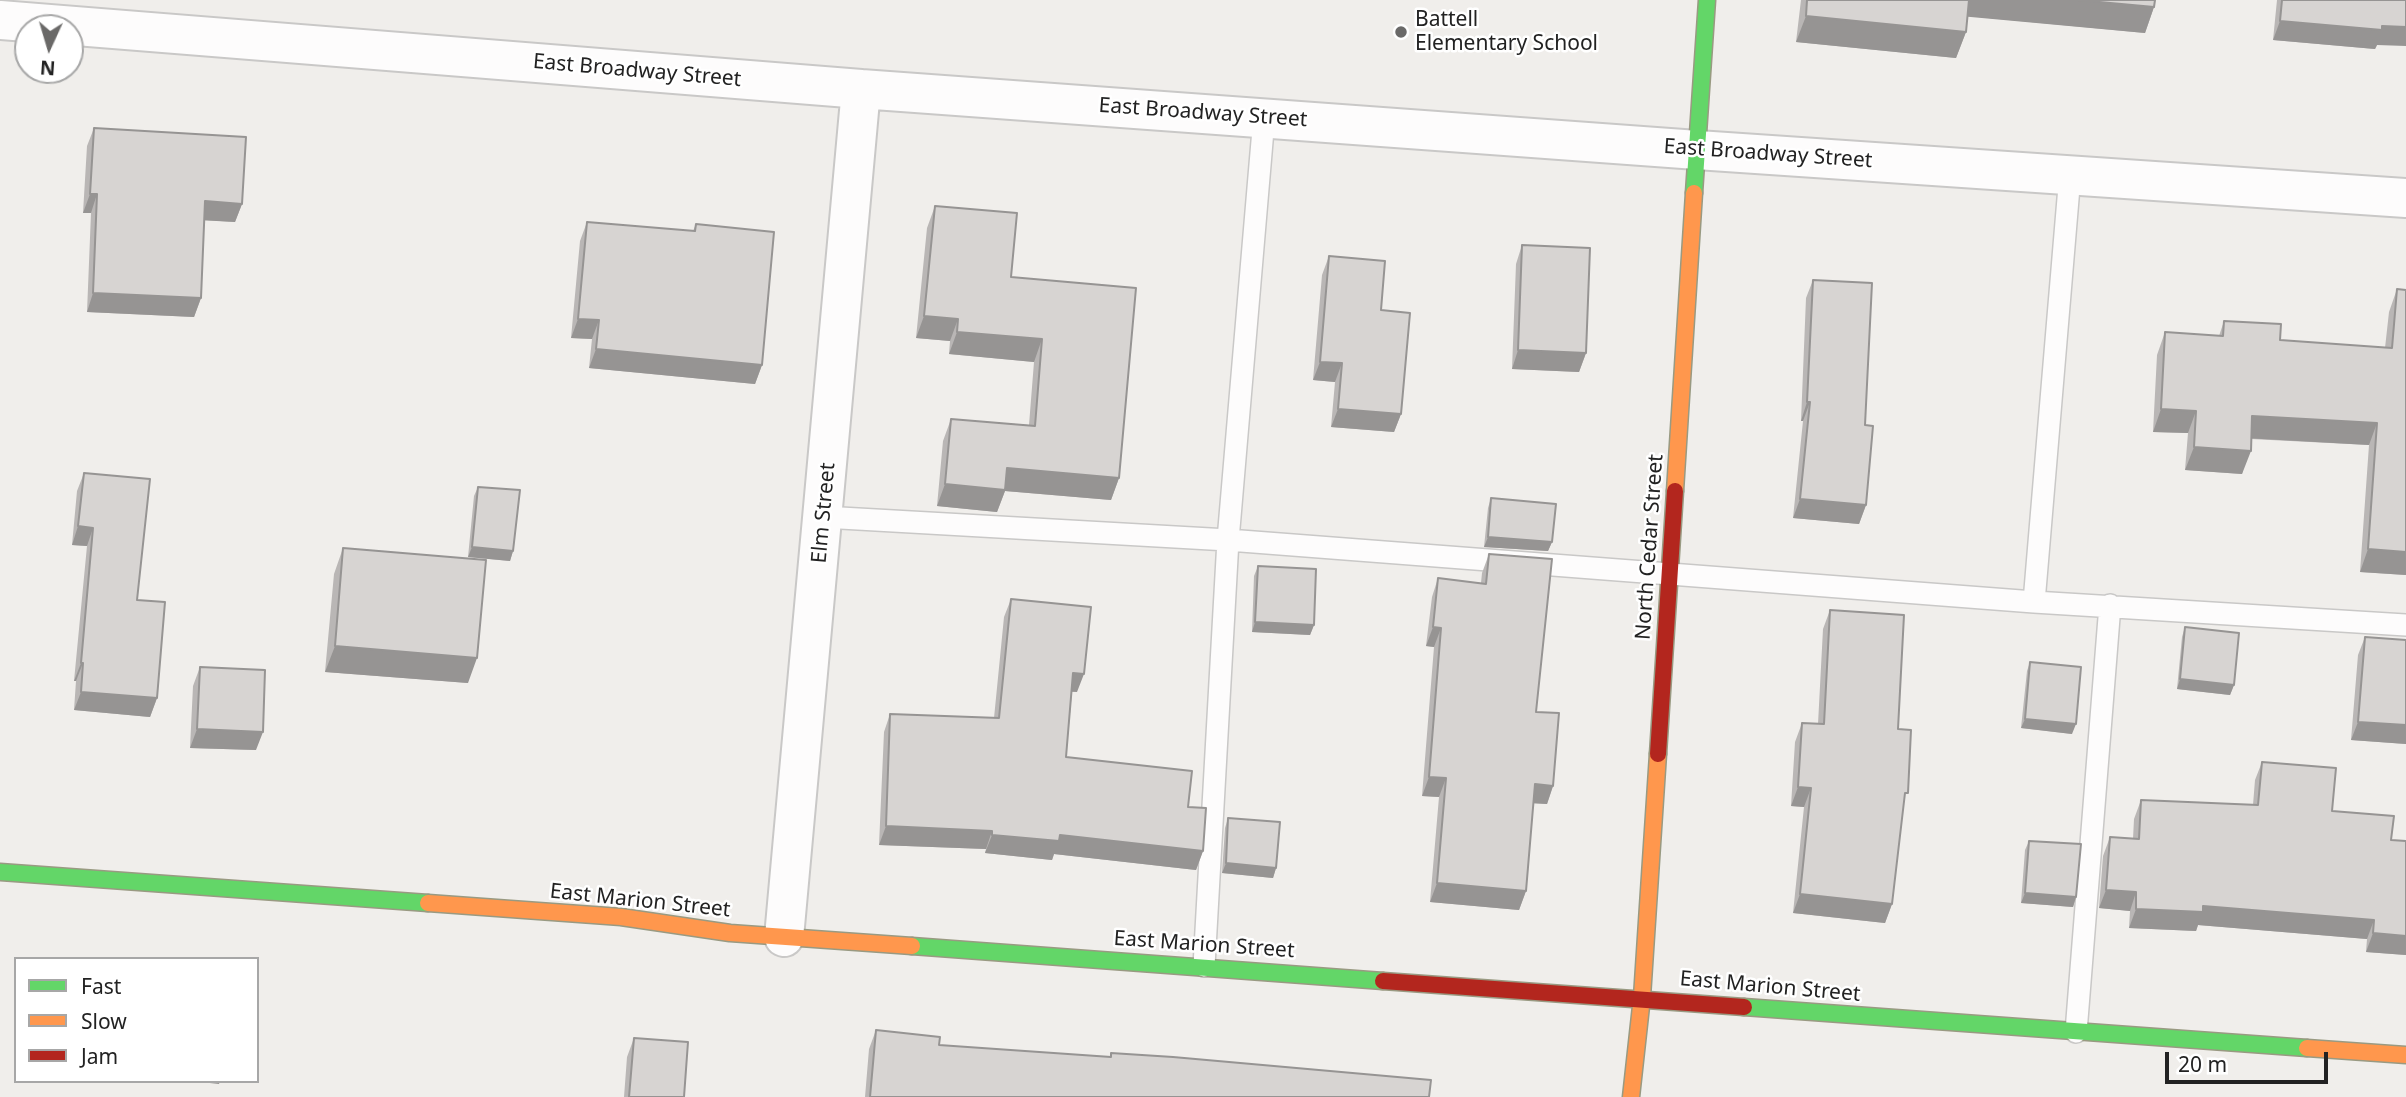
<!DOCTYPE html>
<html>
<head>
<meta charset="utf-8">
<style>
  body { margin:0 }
  #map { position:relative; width:2406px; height:1097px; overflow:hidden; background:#f0eeeb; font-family:"Noto Sans",sans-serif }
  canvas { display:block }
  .legend { position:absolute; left:14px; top:957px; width:245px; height:126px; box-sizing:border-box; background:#fff; border:2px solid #a7a7a7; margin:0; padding:9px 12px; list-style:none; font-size:21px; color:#222 }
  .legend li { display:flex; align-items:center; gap:14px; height:35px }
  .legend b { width:35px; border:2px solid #a7a7a7 }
  .north { position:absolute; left:14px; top:14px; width:70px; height:70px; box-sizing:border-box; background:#fff; border:2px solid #a7a7a7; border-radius:50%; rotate:184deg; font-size:19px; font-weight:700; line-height:28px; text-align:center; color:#222 }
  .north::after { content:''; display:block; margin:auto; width:24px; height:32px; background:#6a6968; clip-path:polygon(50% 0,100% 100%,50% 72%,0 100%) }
  .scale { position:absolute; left:2165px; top:1052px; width:163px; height:32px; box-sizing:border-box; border:4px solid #222; border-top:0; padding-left:9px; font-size:21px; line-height:24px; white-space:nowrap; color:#222; -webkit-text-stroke:5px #fff; paint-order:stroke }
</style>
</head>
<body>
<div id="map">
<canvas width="2406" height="1097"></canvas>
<ul class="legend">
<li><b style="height:9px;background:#63d668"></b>Fast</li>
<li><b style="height:9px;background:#ff974d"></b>Slow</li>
<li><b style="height:9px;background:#b3261e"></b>Jam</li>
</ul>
<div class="north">N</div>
<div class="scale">20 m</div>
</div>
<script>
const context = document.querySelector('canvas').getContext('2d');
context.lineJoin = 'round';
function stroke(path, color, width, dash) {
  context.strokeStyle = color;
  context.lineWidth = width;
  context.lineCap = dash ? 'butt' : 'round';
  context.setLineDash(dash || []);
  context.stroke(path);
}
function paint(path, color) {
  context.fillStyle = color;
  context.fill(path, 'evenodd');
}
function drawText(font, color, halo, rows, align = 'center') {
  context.font = font + ' "Noto Sans",sans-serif';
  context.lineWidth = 5;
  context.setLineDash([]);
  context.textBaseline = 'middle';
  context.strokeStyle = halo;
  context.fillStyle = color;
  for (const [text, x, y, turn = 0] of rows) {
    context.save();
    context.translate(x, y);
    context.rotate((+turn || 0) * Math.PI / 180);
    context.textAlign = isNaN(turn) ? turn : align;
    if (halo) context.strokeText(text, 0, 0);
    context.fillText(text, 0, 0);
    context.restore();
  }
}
const lane = new Path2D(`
  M823,517l405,23 806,62 372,23
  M2034,602l36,-427
  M1204,966l24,-426 36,-422
  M2076,1032l34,-427`);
const street = new Path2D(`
  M0,20l861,69 836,61 709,48
  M784,937l77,-848`);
const fast = new Path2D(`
  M1694,193l13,-193
  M0,872l428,31
  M912,946l471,35
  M1744,1007l563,41`);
const slow = new Path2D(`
  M1675,491l19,-298
  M428,903l193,14 109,16 182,13
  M2307,1048l99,7
  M1631,1097l11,-100 16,-243`);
const jam = new Path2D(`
  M1658,754l17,-263
  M1383,981l361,26`);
const wall = new Path2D(`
  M1801,0h354l-1,7 -9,26 -178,-17 -1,16 -10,26 -160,-16z
  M2277,0h129l-29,45 -2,4 -102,-9z
  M94,128l148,76 -7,18 -31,-2 -3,78 -7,19 -107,-5 4,-99h-8l4,-67z
  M935,206l76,71 108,201 -8,22 -106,-9 -8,21 -60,-6 6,-65 8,-22 78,6 5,-63 -85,-8 1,-13 -34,-3 11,-110z
  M587,222l106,9 3,-7 66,141 -7,19 -166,-16 3,-29 -21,-1 9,-97z
  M1522,245l64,108 -7,19 -67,-3 4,-105z
  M1329,256l52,54 20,104 -7,18 -63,-5 4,-45 -22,-2 9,-105z
  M1813,280l52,145 1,80 -7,19 -66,-6 10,-97h-2l5,-123z
  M2397,289l9,1v285l-46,-3 9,-127 -118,-6 -9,35 -57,-4 3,-37 -35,-1 4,-77 8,-23 54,4 5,-15 56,19 105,8 4,-36z
  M84,473l53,127 20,98 -7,19 -76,-7 2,-29h-2l13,-135 -15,-1 5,-54z
  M478,487l35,64 -3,10 -42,-4 6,-61z
  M1491,498l61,44 -4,9 -64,-4 4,-39z
  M343,548l125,135 -143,-11 9,-98z
  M1489,554l47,158 17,74 -6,18 -14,-1 -7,88 -7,19 -89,-8 9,-105 -17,-1 12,-149 -8,-1 6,-49 6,-19 43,5 1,-10z
  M1258,566l56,59 -4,10 -58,-3 2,-56z
  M1011,599l66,93h-5l-6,65 122,50 15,44 -7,19 -142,-16 -2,6 -67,-7 1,-4 -107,-4 5,-113 6,-18 104,4 10,-101z
  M1830,610l68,119 5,76 -11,99 -7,19 -92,-10 11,-106 -13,-1 4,-64 7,-19 16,1 5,-95z
  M2185,627l49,58 -4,10 -53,-6 5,-52z
  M2365,637l41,3v104l-55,-4 7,-85z
  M2030,662l42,72 -51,-6 6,-57z
  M200,667l56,83 -66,-2 3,-62z
  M2262,762l70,49 59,29 15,115 -40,-3 1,-13 -169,-14 -2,6 -67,-3 1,-17 -31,-3 4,-52 7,-19 23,2 1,-20 7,-19 112,5 2,-25z
  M1228,818l48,50 -3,10 -51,-5 3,-45z
  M2029,841l47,56 -3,10 -52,-4 4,-53z
  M876,1030l63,15 171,12 1,-4 318,44h-564l4,-48z
  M634,1038l50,59h-60l3,-40z`);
const shadedWall = new Path2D(`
  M1966,0h112l76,7 -9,26 -185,-17z
  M1806,16l160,16 -10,26 -160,-16z
  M2280,21l126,6v19l-29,-1 -2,4 -102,-9z
  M90,194h7l-6,19h-8z
  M205,201l37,3 -7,18 -37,-2z
  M93,293l108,5 -7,19 -107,-5z
  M924,316l34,3 -8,22 -34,-3z
  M578,319l21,1 -7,19 -21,-1z
  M957,332l85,7 -8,23 -85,-8z
  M596,349l166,16 -7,19 -166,-16z
  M1518,350l68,3 -7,19 -67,-3z
  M1320,362l22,1 -7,19 -22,-2z
  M1807,402h3l-7,19h-2z
  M1338,409l63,5 -7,18 -63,-5z
  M2161,409l35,2 -8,22 -35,-1z
  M2252,416l125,7 -8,22 -125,-7z
  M2194,447l57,4 -9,23 -57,-4z
  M1007,468l112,10 -8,22 -106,-9 -8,21 -60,-6 8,-22z
  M1800,499l66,6 -7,19 -66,-6z
  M78,526l15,2 -6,18 -15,-1z
  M1488,537l64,5 -4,9 -64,-4z
  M472,547l41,4 -3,10 -42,-4z
  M2368,549l38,3v23l-46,-3z
  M1255,622l59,3 -4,10 -58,-3z
  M1433,627l8,1 -7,19 -8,-1z
  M335,646l142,12 -9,25 -143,-11z
  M81,663h2l-7,18h-2z
  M1073,673l11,1 -7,18 -10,-1z
  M2180,679l54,6 -4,10 -53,-6z
  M81,692l76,6 -7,19 -76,-7z
  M2025,719l51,5 -4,10 -51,-6z
  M2358,722l48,3v19l-55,-4z
  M197,729l66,3 -7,18 -66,-2z
  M1429,777l17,1 -7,19 -17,-1z
  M1535,784l18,2 -6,18 -19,-1z
  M1798,787l13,1 -7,19 -13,-1z
  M886,826l106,5 -6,18 -107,-4z
  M992,835h68l143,16 -7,19 -142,-16 -2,6 -67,-7z
  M1226,863l50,5 -3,10 -51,-5z
  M1437,883l89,8 -7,19 -89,-8z
  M2106,890l30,2 -6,19 -31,-3z
  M2025,893l51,4 -3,10 -52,-4z
  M1800,894l92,10 -7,19 -92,-10z
  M2203,906l171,14 -7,19 -169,-14 -2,6 -67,-3 7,-19z
  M2373,933l33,3v19l-40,-3z
  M191,1081h29l-1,3z`);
const building = new Path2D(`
  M1807,0h162l-3,32 -160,-16z
  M2078,0h77l-1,7z
  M2282,0h124v27l-24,-1v4l-102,-9z
  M94,128l152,9 -4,67 -37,-3 -4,97 -108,-5 4,-99h-7z
  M935,206l82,7 -6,64 125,11 -17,190 -112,-10 -2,22 -60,-6 6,-65 84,7 7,-87 -85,-7 1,-13 -34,-3z
  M587,222l108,9 1,-7 78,8 -12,133 -166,-16 3,-29 -21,-1z
  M1522,245l68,3 -4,105 -68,-3z
  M1329,256l56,5 -4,49 29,3 -9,101 -63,-5 4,-46 -22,-1z
  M1813,280l59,3 -7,142 8,1 -7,79 -66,-6 10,-97h-3z
  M2397,289l9,1v262l-38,-3 9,-126 -125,-7 -1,35 -57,-4 2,-36 -35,-2 4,-77 58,4 1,-15 57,3 -1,16 112,8z
  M84,473l66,6 -13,121 28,2 -8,96 -76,-6 2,-29h-2l12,-135 -15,-2z
  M478,487l42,3 -7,61 -41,-4z
  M1491,498l65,6 -4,38 -64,-5z
  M343,548l143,12 -9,98 -142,-12z
  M1489,554l63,5 -16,153 23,1 -6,73 -18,-2 -9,107 -89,-8 9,-105 -17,-1 12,-149 -8,-1 5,-49 48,6z
  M1258,566l58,3 -2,56 -59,-3z
  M1011,599l80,8 -7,67 -11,-1 -7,84 126,14 -4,36 18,1 -3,43 -143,-16 -1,6 -67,-6v-4l-106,-5 4,-112 109,4z
  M1830,610l74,5 -6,114 13,1 -3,63h-3l-13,111 -92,-10 11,-106 -13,-1 4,-64 22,1z
  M2185,627l54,6 -5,52 -54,-6z
  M2365,637l41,3v85l-48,-3z
  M2030,662l51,5 -5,57 -51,-5z
  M200,667l65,3 -2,62 -66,-3z
  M2262,762l74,6 -4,43 62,5 -3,24 15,1v95l-33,-3 1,-13 -171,-14v6l-67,-3v-17l-30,-2 4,-53 29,2 2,-39 117,5z
  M1228,818l52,4 -4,46 -50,-5z
  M2029,841l52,3 -5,53 -51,-4z
  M876,1030l64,7 -1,8 172,12v-4l62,4 258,23 -2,17h-559z
  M634,1038l54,4 -4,55h-55z`);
const markers = [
  [1401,32,7,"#6a6968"]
];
const poiNames = [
  ["Battell",1415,20],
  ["Elementary School",1415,44]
];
const streetNames = [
  ["East Broadway Street",637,71,5],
  ["East Broadway Street",1203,113,4],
  ["East Broadway Street",1768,154,4],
  ["Elm Street",824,513,-85],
  ["North Cedar Street",1650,547,-86],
  ["East Marion Street",640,901,6],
  ["East Marion Street",1204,945,4],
  ["East Marion Street",1770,987,5]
];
stroke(lane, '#c9c8c7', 24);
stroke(street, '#c9c8c7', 42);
stroke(fast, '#999a82', 19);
stroke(slow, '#999a82', 19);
stroke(jam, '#999a82', 19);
stroke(lane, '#fdfcfc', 21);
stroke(street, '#fdfcfc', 38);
stroke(fast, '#63d668', 16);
stroke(slow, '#ff974d', 16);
stroke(jam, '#b3261e', 16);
paint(wall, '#b9b6b5');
paint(shadedWall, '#969493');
paint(building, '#d7d4d2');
stroke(building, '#969493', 2);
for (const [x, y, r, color] of markers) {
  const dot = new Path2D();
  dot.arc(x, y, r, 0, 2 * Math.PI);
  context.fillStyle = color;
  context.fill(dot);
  stroke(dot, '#fff', 2.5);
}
drawText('21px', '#222', '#fff', poiNames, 'left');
drawText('21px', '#222', '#fff', streetNames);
</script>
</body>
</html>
